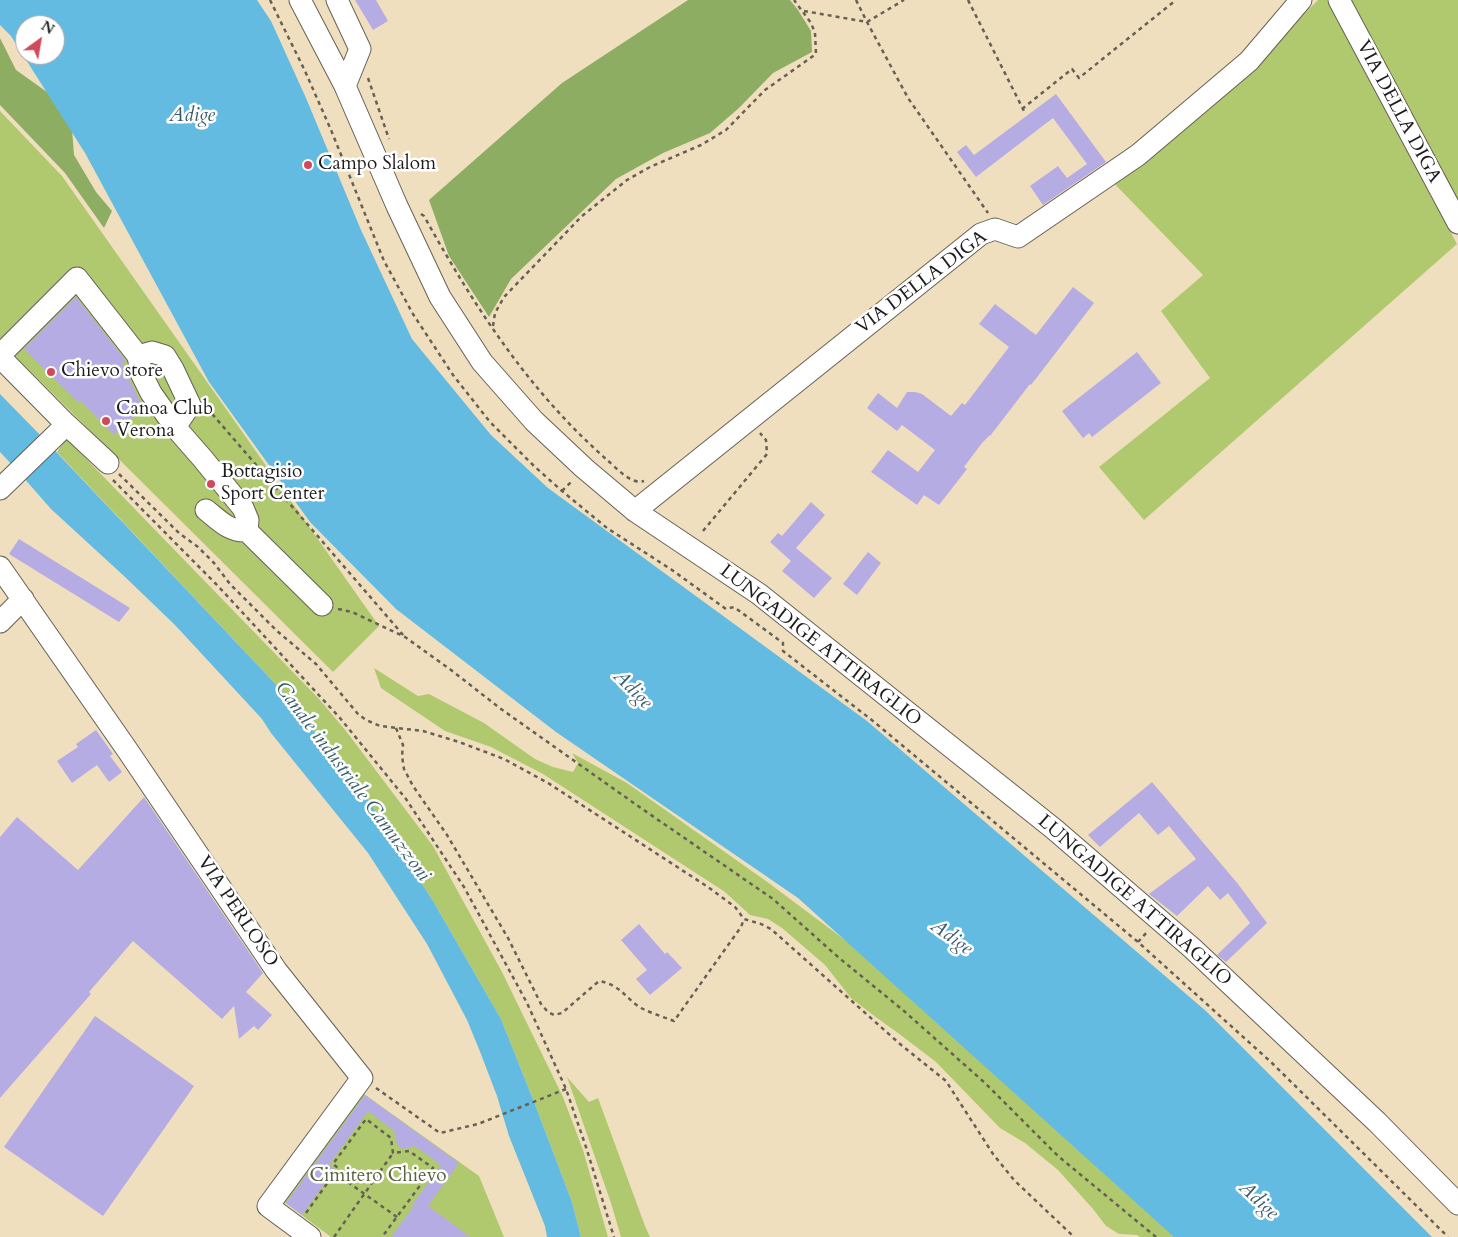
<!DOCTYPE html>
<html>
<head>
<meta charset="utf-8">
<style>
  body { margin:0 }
  #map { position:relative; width:1458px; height:1237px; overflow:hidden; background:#f0dfbf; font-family:Cardo,serif }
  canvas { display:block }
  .north { position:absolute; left:15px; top:15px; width:50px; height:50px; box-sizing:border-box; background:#fff; border:1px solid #a4a4a4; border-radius:50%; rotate:32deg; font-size:14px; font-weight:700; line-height:20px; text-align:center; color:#1c1c1c }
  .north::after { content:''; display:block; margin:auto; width:18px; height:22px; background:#d1495b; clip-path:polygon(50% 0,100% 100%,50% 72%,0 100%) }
</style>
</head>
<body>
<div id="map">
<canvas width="1458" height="1237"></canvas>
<div class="north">N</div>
</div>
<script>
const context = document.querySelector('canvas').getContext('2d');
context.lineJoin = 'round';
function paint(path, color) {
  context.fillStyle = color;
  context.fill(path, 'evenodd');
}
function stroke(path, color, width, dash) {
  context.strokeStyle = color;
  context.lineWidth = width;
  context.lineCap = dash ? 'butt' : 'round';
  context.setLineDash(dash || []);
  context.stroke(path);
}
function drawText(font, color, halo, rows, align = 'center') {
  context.font = font + ' Cardo,serif';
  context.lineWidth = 5;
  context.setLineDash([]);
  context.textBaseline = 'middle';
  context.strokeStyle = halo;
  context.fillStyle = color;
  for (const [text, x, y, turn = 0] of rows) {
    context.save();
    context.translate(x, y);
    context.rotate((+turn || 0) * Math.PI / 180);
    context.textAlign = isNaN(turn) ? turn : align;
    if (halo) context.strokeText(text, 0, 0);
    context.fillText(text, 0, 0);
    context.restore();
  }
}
const green = new Path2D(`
  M1318,0h9l130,244 -313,276 -45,-53 111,-89 -49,-67 42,-36 -97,-100 139,-102z
  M1344,0h114v218z
  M0,111l62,65 317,450 -46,46 -333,-331z
  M66,438l253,261 27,32 87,115 69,126 61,125 20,53 25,87h-27l-9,-35 -36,-95 -35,-88 -68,-118 -66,-103 -83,-105 -227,-241z
  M374,668l44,28 11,-2 55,29 51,36 18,8 20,5 5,-9 -6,-10 55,30 139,98 95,71 324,285h-45l-3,-2 -18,-1 -13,-8 -13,-17 -35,-39 -33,-27 -25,-15 -64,-66 -38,-29 -21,-15 -26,-20 -26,-33 -43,-37 -14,-9 -18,-4 -25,-23 -182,-118 -52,-27 -46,-16 -64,-43z
  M567,1077l22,25 9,-4 47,128 5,11h-29l-10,-34z
  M364,1094l115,82 25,61h-173l-47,-35z`);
const forest = new Path2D(`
  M688,0h102l8,10 13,21 1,21 -39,21 -34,35 -29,25 -47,20 -47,26 -105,100 -22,38 -40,-61 -20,-56 133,-117z
  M0,38l16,32 38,27 18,32 2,26 22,37 16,19 -8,17 -39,-55 -65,-68z`);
const water = new Path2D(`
  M0,0h257l14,21 35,77 55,132 51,109 79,96 57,53 319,233 339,290 226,226h-258l-376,-339 -242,-166 -160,-123 -86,-87 -101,-140 -124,-229 -74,-117 -11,-11zM25,25h30v30h-30z
  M0,394l45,46 239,253 83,105 66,103 68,118 35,88 36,95 9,35h-34l-2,-11 -36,-90 -12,-40 -18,-47 -12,-29 -40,-76 -59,-91 -97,-120 -9,-14 -87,-94 -51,-49 -73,-67 -36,-41 -15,-16z`);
const building = new Path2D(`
  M355,0h21l12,21 -15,9z
  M1056,94l50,68 -63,43 -13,-19 28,-20 9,12 20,-14 -34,-46 -77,59 -19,-25 9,-7 8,10z
  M1073,287l21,16 -63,82 -1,-1 -40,52v-1l-8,8 -18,24 3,2 -28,36 -15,-10 -7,10 -46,-33 17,-22 30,22 17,-22 -33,-25 -5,6 -30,-23 11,-15 19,15 10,-16h8l7,2 29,22 11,-13 3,2 44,-58 -30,-23 16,-20 41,31z
  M76,297l50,64 -4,3 21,44 -29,27 -33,-34 -2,2 -55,-54z
  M1137,352l24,31 -69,54 -3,-4 -6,5 -21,-27z
  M811,502l14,13 -29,33 36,30 -18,20 -32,-27 9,-10 -21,-19 8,-9 4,3z
  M19,539l111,69 -11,14 -110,-68z
  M868,552l13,11 -24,32 -14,-11z
  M96,730l17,24 -3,2 12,16 -13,10 -12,-17 -25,18 -15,-22 21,-14 -2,-3z
  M1152,782l86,102 29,39 -41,39 -9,-7 33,-32 -22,-30 -8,7 -12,-14 -31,30 -28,-22 47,-35 -27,-33 -11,9 -19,-22 -39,34 -12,-12z
  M144,797l119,176 -17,19 26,23 -14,15 -4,-4 -15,13 -5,-33 -12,13 -89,-78 -44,51 2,2 -91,104v-261l17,-20 61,53z
  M639,924l26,30 2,-2 15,16 -32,27 -14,-16 11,-9 -26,-30z
  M95,1016l99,70 -91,130 -99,-69z
  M365,1095l94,68 -31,43 42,31h-79l23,-31 -2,-1 29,-40 -26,-19 -12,3 -6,-4 -3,-14 -26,-20 -39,54 6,4 -33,46 -16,-12z`);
const path = new Path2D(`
  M270,0l35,71 26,59 53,131 29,53 40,61 37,47 44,44 28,25 45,37 65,42 54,39 8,-2 49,36v8l90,70 265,221 134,121 176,174
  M856,0l11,22 41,76 80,115
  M968,0l56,111
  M804,11l63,11 37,-22
  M368,78l21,61
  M1022,109l50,-40 7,9 97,-78
  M421,214l3,2c50,90 104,174 182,243 10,8 24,26 38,22
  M493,326l2,-13 9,-16 78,-81 45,-36 23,-13 51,-22 25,-15 39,-40 51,-36 -1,-21 -4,-10 -17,-23
  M207,408l197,228
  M119,474l60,59 19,14 16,16 16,21 47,47 39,33 42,50 8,6 14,6 43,5 36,11 45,17 44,24 160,104 27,20 9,12
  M113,480l105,106 122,132 66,81 58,88 63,116 39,86 20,58 28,90
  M562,491l11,-11
  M703,531l64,-77 -1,-14 -6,-7
  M338,609l14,3 53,25 46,33 50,39 137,97 135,93 65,58 66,54 81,72 73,73 98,81
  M396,728l7,17 -1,11 2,13 9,17 34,49 61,103 33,66 7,8 6,3 8,-2 37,-32c22,4 26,17 42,27 10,5 22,9 33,13l67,-94 3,-8 17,5 10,5 129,115 46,37 47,73 21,26 60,57
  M1138,942l9,-10
  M376,1088l64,45 38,-9 88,-35
  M335,1173l62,44
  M306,1213l32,-45 -5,-4 33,-45 25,19 2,15 16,-2 24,17 -51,69
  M334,1237l59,-84`);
const minor = new Path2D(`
  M300,0l45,86 52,120 43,91 42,65 52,59 50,47 51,43 124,83 295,235 138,119 185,174 81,82
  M337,0l23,49 -15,37
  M1339,0l119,223
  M0,355l77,-77 61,78 3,17 10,20 24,34 28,32 40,49 5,12 -1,11c-18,1 -28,-11 -41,-21
  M138,356l14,-4 13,4 8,13 17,36 -15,22
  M0,357l65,66 43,40
  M0,489l63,-61 2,-5
  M635,511l346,-277 14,-5 23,8 120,-82 111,-94 52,-61
  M247,531l75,74
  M0,567l128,184 148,219 86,108 -94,128 42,31
  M0,622l23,-23`);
const markers = [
  [308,165,5,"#d1495b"],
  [51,372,5,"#d1495b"],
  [106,421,5,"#d1495b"],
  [211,484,5,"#d1495b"]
];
const streetNames = [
  ["VIA DELLA DIGA",1398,112,62],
  ["VIA DELLA DIGA",922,283,-37],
  ["LUNGADIGE ATTIRAGLIO",820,646,38],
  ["LUNGADIGE ATTIRAGLIO",1134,901,41],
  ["VIA PERLOSO",237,912,56]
];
const poiNames = [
  ["Campo Slalom",318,165],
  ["Chievo store",61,372],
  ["Canoa Club",116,410],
  ["Verona",116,432],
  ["Bottagisio",221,473],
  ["Sport Center",221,495]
];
const parkNames = [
  ["Cimitero Chievo",378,1177]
];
const waterNames = [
  ["Adige",192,116],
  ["Adige",632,690,45],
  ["Canale industriale Camuzzoni",352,782,53],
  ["Adige",951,938,36],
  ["Adige",1258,1201,43]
];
paint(green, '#b0c96f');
paint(forest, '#8cad62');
paint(water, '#64bbe1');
paint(building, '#b5ace4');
stroke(minor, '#666055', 23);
stroke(path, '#666055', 2.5, [4, 4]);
stroke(minor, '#fff', 21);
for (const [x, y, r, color] of markers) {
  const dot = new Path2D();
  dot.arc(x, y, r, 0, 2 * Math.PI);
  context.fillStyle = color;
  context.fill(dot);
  stroke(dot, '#fff', 2);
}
drawText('19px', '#1c1c1c', '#fff', streetNames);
drawText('19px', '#1c1c1c', '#fff', poiNames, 'left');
drawText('19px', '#57613d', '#fff', parkNames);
drawText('italic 20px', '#395c6b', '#fff', waterNames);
</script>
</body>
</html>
